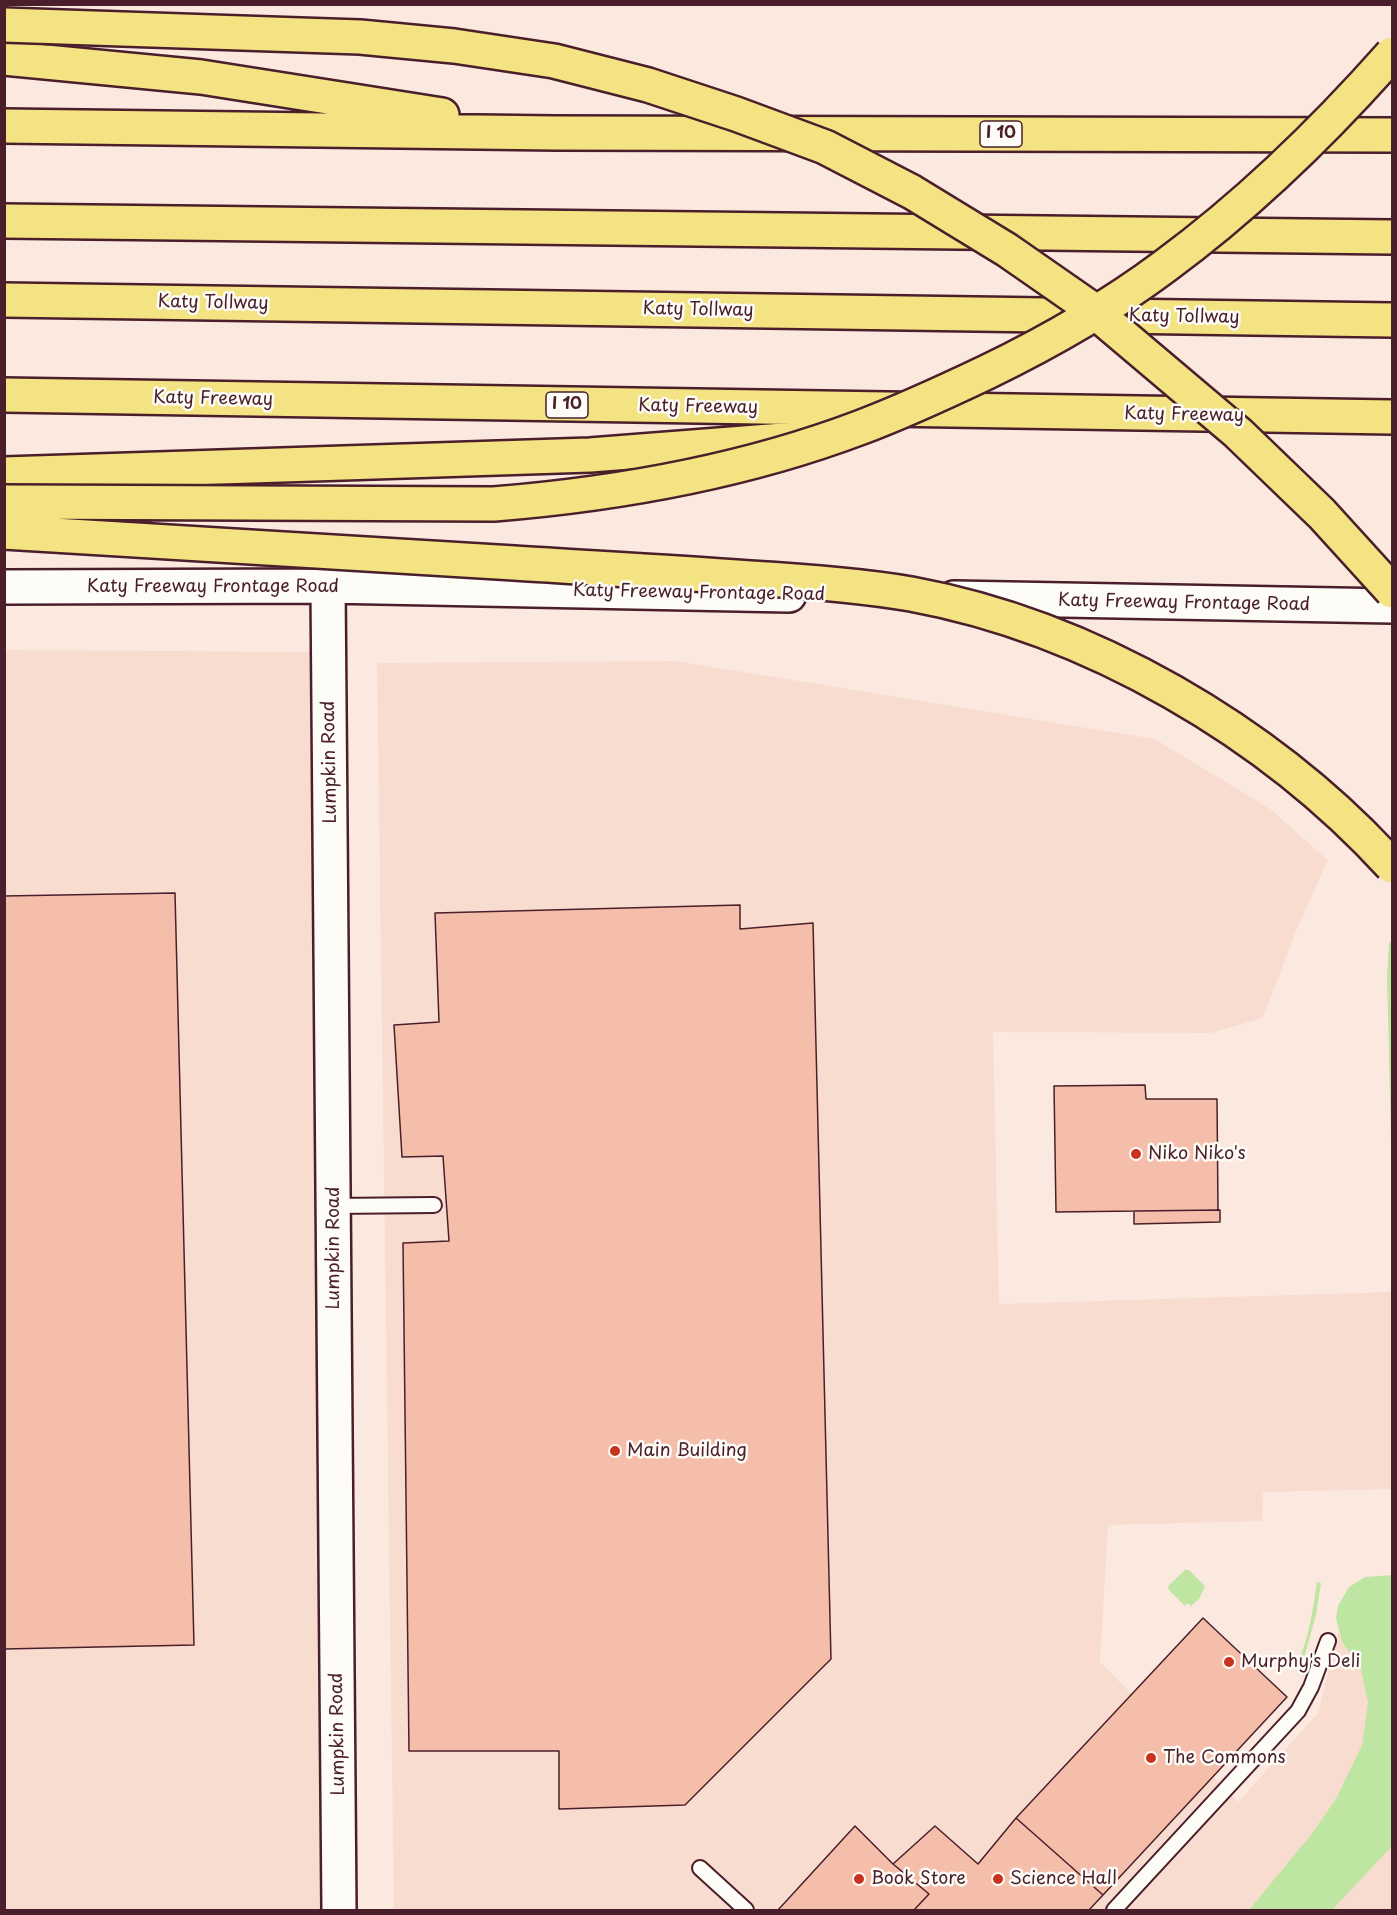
<!DOCTYPE html>
<html>
<head>
<meta charset="utf-8">
<style>
  body { margin:0 }
  #map { position:relative; width:1397px; height:1915px; overflow:hidden; background:#fbe9e0; font-family:"Playpen Sans",sans-serif }
  canvas { display:block }
  .frame { position:absolute; inset:0; border:6px solid #4a1f2b; pointer-events:none }
</style>
</head>
<body>
<div id="map">
<canvas width="1397" height="1915"></canvas>
<div class="frame"></div>
</div>
<script>
const context = document.querySelector('canvas').getContext('2d');
context.lineJoin = 'round';
function paint(path, color) {
  context.fillStyle = color;
  context.fill(path, 'evenodd');
}
function stroke(path, color, width, dash) {
  context.strokeStyle = color;
  context.lineWidth = width;
  context.lineCap = dash ? 'butt' : 'round';
  context.setLineDash(dash || []);
  context.stroke(path);
}
function drawText(font, color, halo, rows, align = 'center') {
  context.font = font + ' "Playpen Sans",sans-serif';
  context.lineWidth = 5;
  context.setLineDash([]);
  context.textBaseline = 'middle';
  context.strokeStyle = halo;
  context.fillStyle = color;
  for (const [text, x, y, turn = 0] of rows) {
    context.save();
    context.translate(x, y);
    context.rotate((+turn || 0) * Math.PI / 180);
    context.textAlign = isNaN(turn) ? turn : align;
    if (halo) context.strokeText(text, 0, 0);
    context.fillText(text, 0, 0);
    context.restore();
  }
}
const built = new Path2D(`
  M5,650l324,2 10,1258h-334z
  M676,661l479,78 115,70 58,51 -32,71 -33,87 -52,15 -218,-1 6,272 393,-12v197l-129,3 -1,29 -154,4 -8,137 138,140 80,-89 22,-87 17,-41 35,255 -65,70h-933l-17,-1247z
  M1392,1842v68h-62z`);
const green = new Path2D(`
  M1392,940v242l-5,-206 2,-33z
  M1185,1570h4l16,16 -6,13 -8,7 -4,-3 -2,3 -17,-17 1,-4z
  M1392,1575v271l-60,64h-83l61,-74 26,-37 26,-54 6,-42 -7,-34 -19,-27 -6,-24 2,-12 11,-19 16,-10z
  M1317,1582l4,1 -5,32 -14,50 -6,-3c12,-13 18,-61 21,-80z`);
const building = new Path2D(`
  M175,893l19,752 -190,4v-753z
  M740,905v24l73,-6 18,736 -146,146 -126,4v-58h-150l-6,-508 46,-2 -6,-85 -41,1 -8,-132 45,-3 -4,-109z
  M1145,1085l1,14h71l1,111 -162,2 -2,-126z
  M1220,1210v12l-86,2v-13z
  M1203,1618l84,79 -184,198 -87,-77z
  M1016,1818l87,77 -14,15h-175l15,-16 -36,-30 42,-38 43,38z
  M855,1826l38,38 36,30 -15,16h-136z`);
const lane = new Path2D(`
  M333,1206l101,-1
  M700,1868l46,42
  M1114,1910l184,-199 13,-24 17,-46`);
const secondary = new Path2D(`
  M328,586l11,1324
  M4,587l324,-1 461,9
  M954,598l438,8`);
const highway = new Path2D(`
  M4,58l197,19 241,38
  M4,126l552,7 836,2
  M4,221l1388,16
  M4,300l1388,20
  M4,395l1388,22
  M4,474l586,-19 219,-17`);
const highwayBridge = new Path2D(`
  M4,25l356,12 94,9 100,15 94,24 88,29 89,33 87,45 95,58 82,57 149,126 84,81 70,77
  M4,502l490,2c124,-10 248,-32 365,-76 43,-16 86,-36 128,-56 62,-30 123,-65 178,-106 84,-62 158,-134 227,-212
  M4,532c170,11 340,22 510,31 78,5 157,9 236,15 53,3 108,7 161,16 179,33 359,138 481,272`);
const markers = [
  [1136,1154,6,"#c8321e"],
  [615,1451,6,"#c8321e"],
  [1229,1662,6,"#c8321e"],
  [1151,1758,6,"#c8321e"],
  [859,1879,6,"#c8321e"],
  [998,1879,6,"#c8321e"]
];
const shields = [
  [1001,134,42],
  [567,405,42]
];
const shieldNames = [
  ["I 10",1001,134],
  ["I 10",567,405]
];
const streetNames = [
  ["Katy Tollway",213,303,1],
  ["Katy Tollway",698,310,1],
  ["Katy Tollway",1184,317,1],
  ["Katy Freeway",213,399,1],
  ["Katy Freeway",698,407,1],
  ["Katy Freeway",1184,415,1],
  ["Katy Freeway Frontage Road",213,587],
  ["Katy Freeway Frontage Road",699,593,1],
  ["Katy Freeway Frontage Road",1184,603,1],
  ["Lumpkin Road",330,762,-91],
  ["Lumpkin Road",334,1248,-90],
  ["Lumpkin Road",338,1734,-91]
];
const poiNames = [
  ["Niko Niko's",1148,1154],
  ["Main Building",627,1451],
  ["Murphy's Deli",1241,1662],
  ["The Commons",1163,1758],
  ["Book Store",871,1879],
  ["Science Hall",1010,1879]
];
paint(built, '#f9dcd0');
paint(green, '#bee6a2');
paint(building, '#f5beaa');
stroke(building, '#4a1f2b', 1.5);
stroke(lane, '#4a1f2b', 18);
stroke(secondary, '#4a1f2b', 38);
stroke(highway, '#4a1f2b', 38);
stroke(lane, '#fdfcf7', 14);
stroke(secondary, '#fdfcf7', 33);
stroke(highway, '#f4e382', 33);
stroke(highwayBridge, '#4a1f2b', 38, []);
stroke(highwayBridge, '#f4e382', 33);
for (const [x, y, r, color] of markers) {
  const dot = new Path2D();
  dot.arc(x, y, r, 0, 2 * Math.PI);
  context.fillStyle = color;
  context.fill(dot);
  stroke(dot, '#fdfcf7', 2);
}
for (const [x, y, w] of shields) {
  const box = new Path2D();
  box.roundRect(x - w / 2, y - 13, w, 26, 4.5);
  context.fillStyle = '#fdfcf7';
  context.fill(box);
  stroke(box, '#4a1f2b', 1.5);
}
drawText('bold 16px', '#4a1f2b', null, shieldNames);
drawText('18px', '#4a1f2b', '#fdfcf7', streetNames);
drawText('18px', '#4a1f2b', '#fdfcf7', poiNames, 'left');
</script>
</body>
</html>
